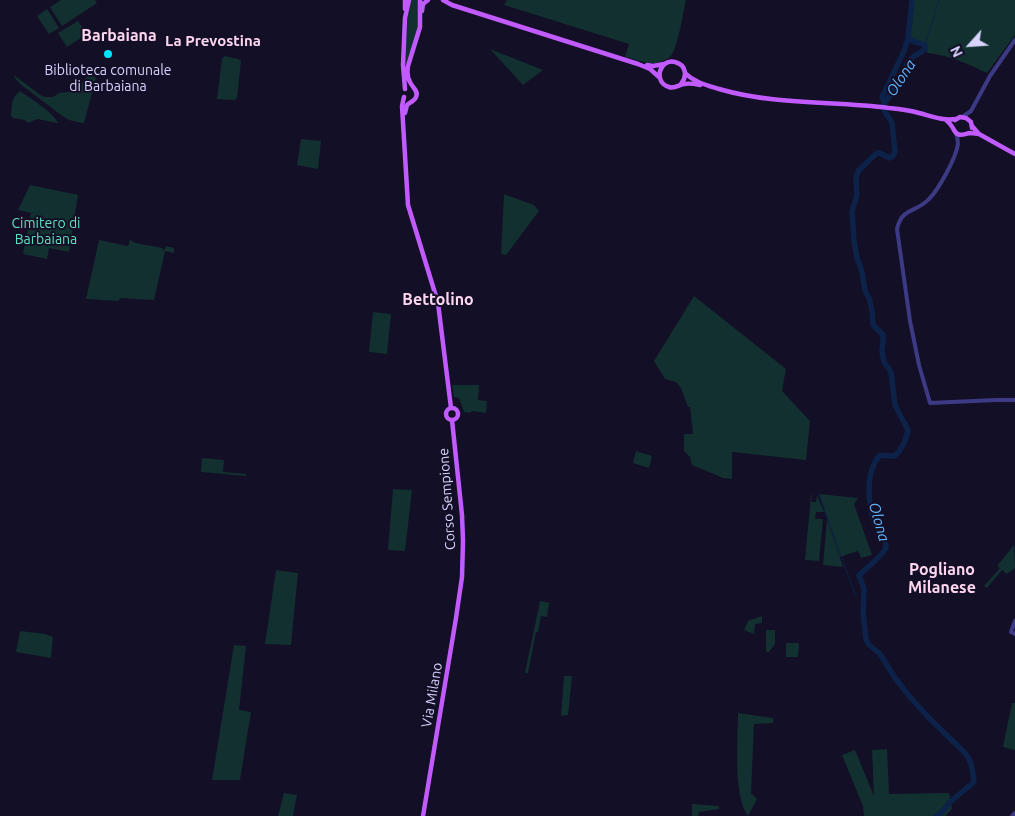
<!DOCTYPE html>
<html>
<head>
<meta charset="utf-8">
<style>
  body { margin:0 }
  #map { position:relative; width:1015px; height:816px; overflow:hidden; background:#130f26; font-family:Ubuntu,sans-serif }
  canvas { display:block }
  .north { position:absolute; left:945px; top:20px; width:50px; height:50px; -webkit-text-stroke:4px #130f26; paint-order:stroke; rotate:244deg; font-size:14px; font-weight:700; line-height:20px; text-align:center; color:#d9d4ff }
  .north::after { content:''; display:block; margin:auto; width:18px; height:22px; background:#d9d4ff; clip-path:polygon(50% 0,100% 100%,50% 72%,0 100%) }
</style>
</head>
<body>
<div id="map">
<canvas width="1015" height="816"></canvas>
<div class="north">N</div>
</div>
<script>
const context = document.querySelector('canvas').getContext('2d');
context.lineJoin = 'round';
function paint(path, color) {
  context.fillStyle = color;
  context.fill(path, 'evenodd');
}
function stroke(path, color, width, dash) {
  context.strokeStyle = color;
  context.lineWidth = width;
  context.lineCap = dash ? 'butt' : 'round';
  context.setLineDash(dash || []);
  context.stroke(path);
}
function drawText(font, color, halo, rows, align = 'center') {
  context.font = font + ' Ubuntu,sans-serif';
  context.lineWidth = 4;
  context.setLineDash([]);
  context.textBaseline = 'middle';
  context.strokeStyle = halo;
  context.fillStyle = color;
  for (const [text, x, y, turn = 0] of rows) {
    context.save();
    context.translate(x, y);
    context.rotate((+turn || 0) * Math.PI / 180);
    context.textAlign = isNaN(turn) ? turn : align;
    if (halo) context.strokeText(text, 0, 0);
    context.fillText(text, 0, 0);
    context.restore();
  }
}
const green = new Path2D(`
  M61,0h34l2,3 -35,23 -12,-19z
  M411,0h7v29l-12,35h-1l2,-45z
  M507,0h179c-3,12 -8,49 -16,57 -3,3 -10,5 -14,6 -10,1 -21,-4 -31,-6l4,-13 -125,-39z
  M914,0h101v35l-28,38c-19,-9 -38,-18 -60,-20v-8l-18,-8 3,-10z
  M47,9l12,19 -10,6 -12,-18z
  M78,21l9,13 -20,13 -9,-14z
  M490,49l53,21 -20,15z
  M224,56l14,3 3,2 -4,37 -3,2 -17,-1 5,-41h2z
  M90,73l6,5 -12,45h-2l-13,-3 -8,-5 -41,-31 -6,-7 1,-1 27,20 4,1h7l6,-4 17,-2z
  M20,91c10,7 34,22 38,32l-21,-4 -9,4 -3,-3 -12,-2 -2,-2c1,-10 0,-19 9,-25z
  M301,139l20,2 -3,28 -21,-4z
  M30,185l48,10 -9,57 -20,-4 -2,11 -24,-5 8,-41 -13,-3z
  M504,194l30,11 5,6 -33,44 -5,-1z
  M99,240l29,6 2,-6 6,3 26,5 1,2 1,1 2,-5 8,2v5l-9,-2 -11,49 -34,-2 -1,3 -33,-2z
  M694,296l92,73 -4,22 28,30 -4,39 -74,-8v27l-9,-1 -31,-13 -2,-8 -6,-6v-17h9l-3,-27h-2l-7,-19 -5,-6 -11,-3 -11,-18z
  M373,312l18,2 -4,40 -18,-2z
  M452,385h27l-1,15 9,1 -1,12 -14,-2 -2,2 -6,-1 -5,-14 -5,-1z
  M636,451l16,5 -3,12 -16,-5z
  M202,458l22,2 -1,12 23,2v2l-45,-4z
  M393,489l19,1 -7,61 -17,-1z
  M812,494l-1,8h5l1,-7 7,17h-8l-1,7h8l-4,42 -14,-1 6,-65z
  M819,494l39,4 -4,6 18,51 -11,3 -3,-7 -18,6z
  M827,519l16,48 -20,-2z
  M1014,545l1,23 -8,6 -5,-4 -15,18 -3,-2 16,-18 -3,-2z
  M276,570l22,3 -7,72 -26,-1z
  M540,601l10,2 -1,1 -2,13 -6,-1 -3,16h-2l-8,41h-3z
  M762,616v7l-7,1 -1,10 -10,-4 4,-9z
  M766,630h9v14l-6,8h-3z
  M20,631l25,3 8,3 -2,21 -35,-6z
  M786,643h13l-1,14h-12z
  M234,645l12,1 -7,64 12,2 -11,68h-28z
  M564,676h8l-4,39 -7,1z
  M1012,703h3v47l-12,-3z
  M738,713l35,5v5l-19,1 -3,69 6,6 -9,17c-15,-20 -10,-77 -10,-103z
  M887,749l2,45 60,-1 3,16 -7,7h-81l-1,-10 -21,-51 13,-5 19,46 -2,-46z
  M284,793l13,2 -4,21h-15z
  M692,804l27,2v3l-20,3 -1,4h-6z`);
const stream = new Path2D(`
  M925,45l14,-45
  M819,494l37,103`);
const river = new Path2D(`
  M912,0l-4,38 -3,11 -22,46 -1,3 3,4 -2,3 1,5 8,13 3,29 -2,4 -4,2 -9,-5h-3l-16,15 -3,4 -2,5 1,18 -5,16 2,30 3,17 5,14 3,19 4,7 3,13 1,13 1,2 9,9v7l-1,10 2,10 7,10 4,33 13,25c-1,7 -8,25 -15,26 -4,0 -9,-1 -13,-1 -16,18 -12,51 -4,72 3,6 11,13 10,20 0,5 -22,24 -27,28l5,14 -1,24 3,26 2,5 12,10 15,24 15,19 19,21 36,35c8,10 7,17 9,29l-24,20 -9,11 -5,3
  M885,102c12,-13 16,-31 27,-44 4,-4 9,-5 13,-9v-4l-10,-3 -7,-4`);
const minor = new Path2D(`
  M962,117l9,-6 19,-35 25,-36
  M956,133c1,3 2,7 2,11 -2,14 -19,45 -29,55 -13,14 -27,8 -32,30l13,92 9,44 11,38 66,-3h19
  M1015,621l-4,11 4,2
  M1012,816l3,-3`);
const major = new Path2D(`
  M443,0l9,5 186,59 12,5 9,8
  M405,9v-9
  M422,11l1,-7 5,-4
  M647,65l6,1 11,-2
  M685,73c9,9 21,12 34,16 55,16 113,12 170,19 10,1 20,2 30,5 12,3 24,8 37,6
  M681,84c6,-7 6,-19 -6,-22 -16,-4 -22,21 -6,25 6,2 9,-2 15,-3 5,-1 11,0 16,1
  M405,89l-2,-24 2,-47 4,-18
  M404,97l-2,9 6,99 30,98 13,105
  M405,113l2,-8c3,-3 8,-4 9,-8 3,-6 -4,-10 -6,-15 -3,-5 -3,-10 -2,-16l12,-39v-27
  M946,120c6,5 5,5 8,10 4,8 10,4 16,3 1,0 7,1 9,1
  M955,120l5,-3 6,1 5,4 1,6
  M972,126l7,8 36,20
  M446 414a6 6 0 1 1 12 0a6 6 0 1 1-12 0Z
  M423,816l33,-198 6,-41 1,-36 -1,-26 -10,-95`);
const markers = [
  [108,54,5,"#00e5ff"]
];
const poiNames = [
  ["Biblioteca comunale",108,70],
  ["di Barbaiana",108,86]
];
const parkNames = [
  ["Cimitero di",46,223],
  ["Barbaiana",46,239]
];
const streetNames = [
  ["Corso Sempione",447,499,-94],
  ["Via Milano",432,695,-80]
];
const neighbourhoodNames = [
  ["La Prevostina",213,41]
];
const waterNames = [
  ["Olona",901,78,-56],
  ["Olona",879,522,74]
];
const quarterNames = [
  ["Barbaiana",119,36],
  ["Bettolino",438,300],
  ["Pogliano",942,570],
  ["Milanese",942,588]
];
paint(green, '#12302f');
stroke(stream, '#0c2248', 1);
stroke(river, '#0c2248', 5.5);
stroke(minor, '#3d3a85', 4);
stroke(major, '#c25bff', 4.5);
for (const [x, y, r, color] of markers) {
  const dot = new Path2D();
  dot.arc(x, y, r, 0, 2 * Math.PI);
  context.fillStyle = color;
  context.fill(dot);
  stroke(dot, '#130f26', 2);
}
drawText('14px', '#d9d4ff', '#130f26', poiNames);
drawText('14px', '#5fe0c0', '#130f26', parkNames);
drawText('14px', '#d9d4ff', '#130f26', streetNames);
drawText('bold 15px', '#ffd6f0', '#130f26', neighbourhoodNames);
drawText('italic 15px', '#62b6ff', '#130f26', waterNames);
drawText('bold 16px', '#ffd6f0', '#130f26', quarterNames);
</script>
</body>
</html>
